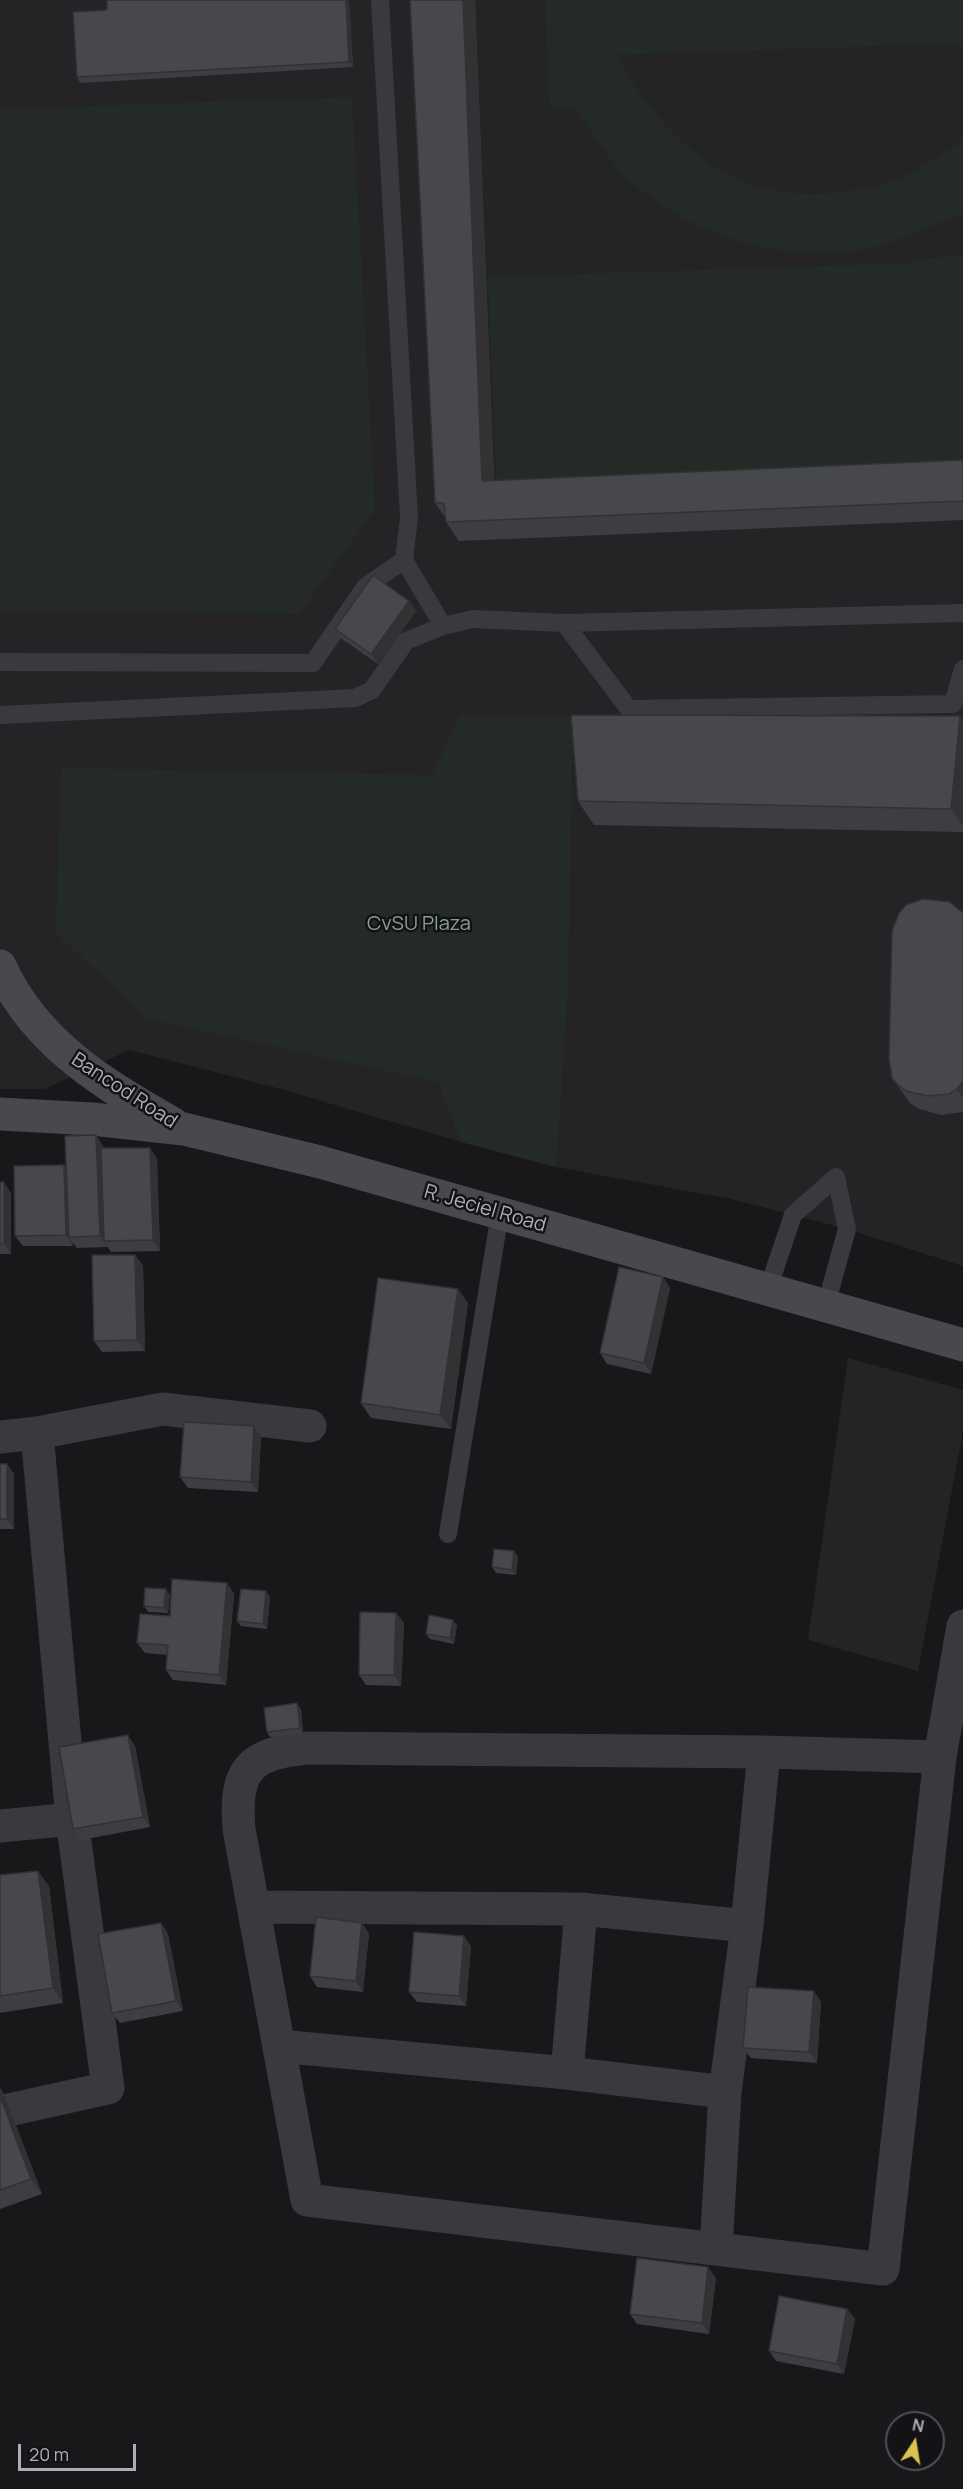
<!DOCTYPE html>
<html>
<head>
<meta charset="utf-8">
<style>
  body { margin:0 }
  #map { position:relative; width:963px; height:2489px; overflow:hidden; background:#18181a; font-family:Manrope,sans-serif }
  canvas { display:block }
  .north { position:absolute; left:885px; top:2411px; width:60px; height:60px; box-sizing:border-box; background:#131315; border:2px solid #505156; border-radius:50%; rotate:12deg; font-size:16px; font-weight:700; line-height:24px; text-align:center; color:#acaeb8 }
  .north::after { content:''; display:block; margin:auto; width:21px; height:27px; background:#dbc14e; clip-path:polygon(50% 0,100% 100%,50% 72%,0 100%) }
  .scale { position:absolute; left:18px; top:2444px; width:118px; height:27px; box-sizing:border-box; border:3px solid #acaeb8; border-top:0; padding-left:8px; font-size:18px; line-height:21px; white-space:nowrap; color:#acaeb8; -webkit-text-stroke:4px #131315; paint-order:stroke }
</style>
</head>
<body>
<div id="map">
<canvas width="963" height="2489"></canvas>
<div class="north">N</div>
<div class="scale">20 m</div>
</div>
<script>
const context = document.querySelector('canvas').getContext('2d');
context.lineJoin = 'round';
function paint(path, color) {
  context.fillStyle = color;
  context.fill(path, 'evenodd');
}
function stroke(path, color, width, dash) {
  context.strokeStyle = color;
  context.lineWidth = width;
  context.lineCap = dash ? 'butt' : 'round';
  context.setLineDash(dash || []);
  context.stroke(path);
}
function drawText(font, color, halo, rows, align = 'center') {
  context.font = font + ' Manrope,sans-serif';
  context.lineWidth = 5;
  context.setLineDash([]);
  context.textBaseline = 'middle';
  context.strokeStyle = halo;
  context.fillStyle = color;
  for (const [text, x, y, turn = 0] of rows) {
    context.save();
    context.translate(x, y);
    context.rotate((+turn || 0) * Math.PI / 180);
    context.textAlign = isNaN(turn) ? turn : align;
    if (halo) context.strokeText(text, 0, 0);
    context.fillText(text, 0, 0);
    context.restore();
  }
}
const built = new Path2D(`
  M0,0h963v1266l-116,-37 -54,-14 -62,-16 -175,-32 -95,-25 -184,-54 -148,-38 -84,39h-45z
  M848,1358l115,32v41l-45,240 -110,-31z`);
const green = new Path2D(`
  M545,0h418v43l-346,12c48,90 122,154 230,136 17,-2 38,-5 53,-13 22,-10 43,-24 63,-38v72c-37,17 -79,37 -121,40 -70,5 -141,-15 -196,-59 -8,-6 -17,-12 -24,-20 -17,-20 -31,-41 -44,-63l-29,-3z
  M352,97l23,412 -76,105 -299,-3v-502z
  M963,256v218l-466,19 -9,-216 425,-14v-4z
  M460,716h113l-5,274 -12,177 -95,-25 -23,-60 -290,-63 -92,-86 5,-165 371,7z`);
const lane = new Path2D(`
  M380,0l29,518 -5,42 39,66
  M564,623l65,86 324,-5 10,-35
  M0,662l313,1 52,-76 39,-27
  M0,715l355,-17 17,-8 34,-49 37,-15 30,-7 91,4 399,-10
  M768,1289l25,-74 43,-38 11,52 -21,76
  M448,1534l52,-321`);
const street = new Path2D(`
  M0,1437l37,-4 126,-24 147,17
  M940,1757l-176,-5 -456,-4c-59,5 -74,22 -69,81l68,371 576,69 57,-512 23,-131
  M0,1826l72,-7
  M254,1907l327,2 166,17
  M279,2046l288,27 158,19
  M567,2073l14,-164
  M0,2112l108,-24 -36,-269 -35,-386
  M716,2249l9,-157 22,-166 17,-174`);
const secondary = new Path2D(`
  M0,966c34,76 103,118 172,157
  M0,1114l92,5 92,10 136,33 643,183`);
const wall = new Path2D(`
  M349,0l4,67 -273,16 -3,-6z
  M410,0h65l19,481 469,-21v60l-504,21 -13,-19 -1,-5 -10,-14z
  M409,601l7,10 -38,53 -36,-25 -7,-10z
  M963,720v112l-369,-7 -16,-24z
  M963,913v199l-22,3 -22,-6 -9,-6 -18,-25z
  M96,1135l7,11v2l54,10 3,93 -49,1 -4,-6v1l-30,1 -4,-5v3h-50l-8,-10 49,-71 3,4z
  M0,1182l11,11v61h-11z
  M143,1265l2,86 -43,1 -8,-11z
  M663,1277l7,11 -19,86 -44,-10 -7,-11z
  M468,1303l-17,126 -80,-11 -10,-15z
  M261,1437l-3,55 -70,-4 -8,-11z
  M0,1464h7l7,10v55h-14z
  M514,1551l4,6 -2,18 -20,-2 -4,-6z
  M227,1583l7,11 -8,91 -53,-5 -7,-10 1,-15 -22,-2 -8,-10 33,-27z
  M170,1595l-2,18 -20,-1 -4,-6z
  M270,1597l-3,32 -26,-3 -4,-5z
  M396,1613l8,10 -3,63 -35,-1 -7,-10z
  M457,1625l-3,19 -24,-5 -4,-5z
  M301,1709l2,25 -33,3 -3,-5z
  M135,1746l15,81 -69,13 -8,-11z
  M0,1875l49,11 14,117 -63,10z
  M161,1923l7,11 15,77 -63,12 -8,-10z
  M369,1933l-6,59 -46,-5 -7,-11z
  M471,1946l-5,60 -49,-4 -8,-10z
  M821,2002l-4,61 -66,-5 -8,-10z
  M0,2088l4,6 38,100 -42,15z
  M716,2278l-7,56 -72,-10 -7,-10z
  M847,2309l8,10 -11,55 -68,-13 -7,-10z`);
const shadedWall = new Path2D(`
  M346,0h3l4,67 -4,-5z
  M463,0h12l20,499 -13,-18z
  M409,601l7,10 -38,53 -7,-10z
  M960,716l3,4v106l-12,-17z
  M963,1081v17l-6,-9z
  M96,1135l7,11 4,95h-3l3,6 -7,-11z
  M150,1148l7,10 3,93 -7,-11z
  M64,1165l7,10 -2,62 4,6v3l-7,-11z
  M4,1182l7,11v61l-7,-11z
  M135,1255l8,10 2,86 -8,-11z
  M663,1277l7,11 -19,86 -7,-11z
  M458,1289l10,14 -17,126 -11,-14z
  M254,1426l7,11 -3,55 -7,-10z
  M7,1464l7,10v55l-7,-10z
  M514,1551l4,6 -2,18 -4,-5z
  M227,1583l7,11 -8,91 -7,-10z
  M166,1589l4,6 -2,18 -4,-5z
  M266,1591l4,6 -3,32 -4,-5z
  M396,1613l8,10 -3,63 -7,-11z
  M453,1620l4,5 -3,19 -4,-6z
  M297,1703l4,6 2,25 -3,-6z
  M128,1735l7,11 15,81 -7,-10z
  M38,1871l11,15 14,117 -10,-15z
  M161,1923l7,11 15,77 -7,-10z
  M362,1923l7,10 -6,59 -7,-11z
  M464,1936l7,10 -5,60 -7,-10z
  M814,1991l7,11 -4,61 -8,-11z
  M0,2088l4,6 38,100 -11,-15 -31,-83z
  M708,2267l8,11 -7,56 -7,-11z
  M847,2309l8,10 -11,55 -7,-10z`);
const building = new Path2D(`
  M107,0h239l3,62 -272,15 -4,-65 34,-2z
  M410,0h53l19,481 481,-21v41l-517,21 -2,-19h-9z
  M373,575l36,26 -38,53 -36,-25z
  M571,715l389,1 -9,93 -373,-8z
  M923,899l27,3 13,11v168l-6,8 -8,5 -21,2 -22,-5 -9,-7 -5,-6 -3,-19 3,-128 7,-18 7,-8z
  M96,1135l4,101 -31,1 -4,-101z
  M101,1148h49l3,92 -49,1z
  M64,1165l2,70 -51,1 -1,-70z
  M0,1182h4v61l-4,1z
  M92,1255h43l2,85 -43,1z
  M619,1267l44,10 -19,86 -44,-10z
  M378,1278l80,11 -18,126 -79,-12z
  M184,1422l70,4 -3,56 -71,-5z
  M0,1464h7v55h-7z
  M494,1549l20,2 -2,19 -20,-3z
  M172,1579l55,4 -8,92 -53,-5 2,-25 -31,-2 3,-29 30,2z
  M145,1588l21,1 -2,19 -20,-2z
  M241,1589l25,2 -3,33 -26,-3z
  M360,1612l36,1 -2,62h-35z
  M429,1615l24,5 -3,18 -24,-4z
  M297,1703l3,25 -33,4 -3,-24z
  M128,1735l15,82 -70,12 -14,-82z
  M38,1871l15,117 -53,8v-121z
  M316,1917l46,6 -6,58 -46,-5z
  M161,1923l15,78 -64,12 -14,-79z
  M414,1932l50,4 -5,60 -50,-4z
  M748,1987l66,4 -5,61 -66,-4z
  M0,2096l31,83 -31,11z
  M637,2258l71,9 -6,56 -72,-9z
  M779,2296l68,13 -10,55 -68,-13z`);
const parkNames = [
  ["CvSU Plaza",419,924]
];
const streetNames = [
  ["Bancod Road",124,1091,33],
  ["R. Jeciel Road",485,1209,16]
];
paint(built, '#242426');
paint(green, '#242b26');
stroke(lane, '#39393e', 18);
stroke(street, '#39393e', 33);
stroke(secondary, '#48484e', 33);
paint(wall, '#3d3e41');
paint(shadedWall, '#323235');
paint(building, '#47484c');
stroke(building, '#323235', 1.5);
drawText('20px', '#85a08b', '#131315', parkNames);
drawText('20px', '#acaeb8', '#131315', streetNames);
</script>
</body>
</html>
